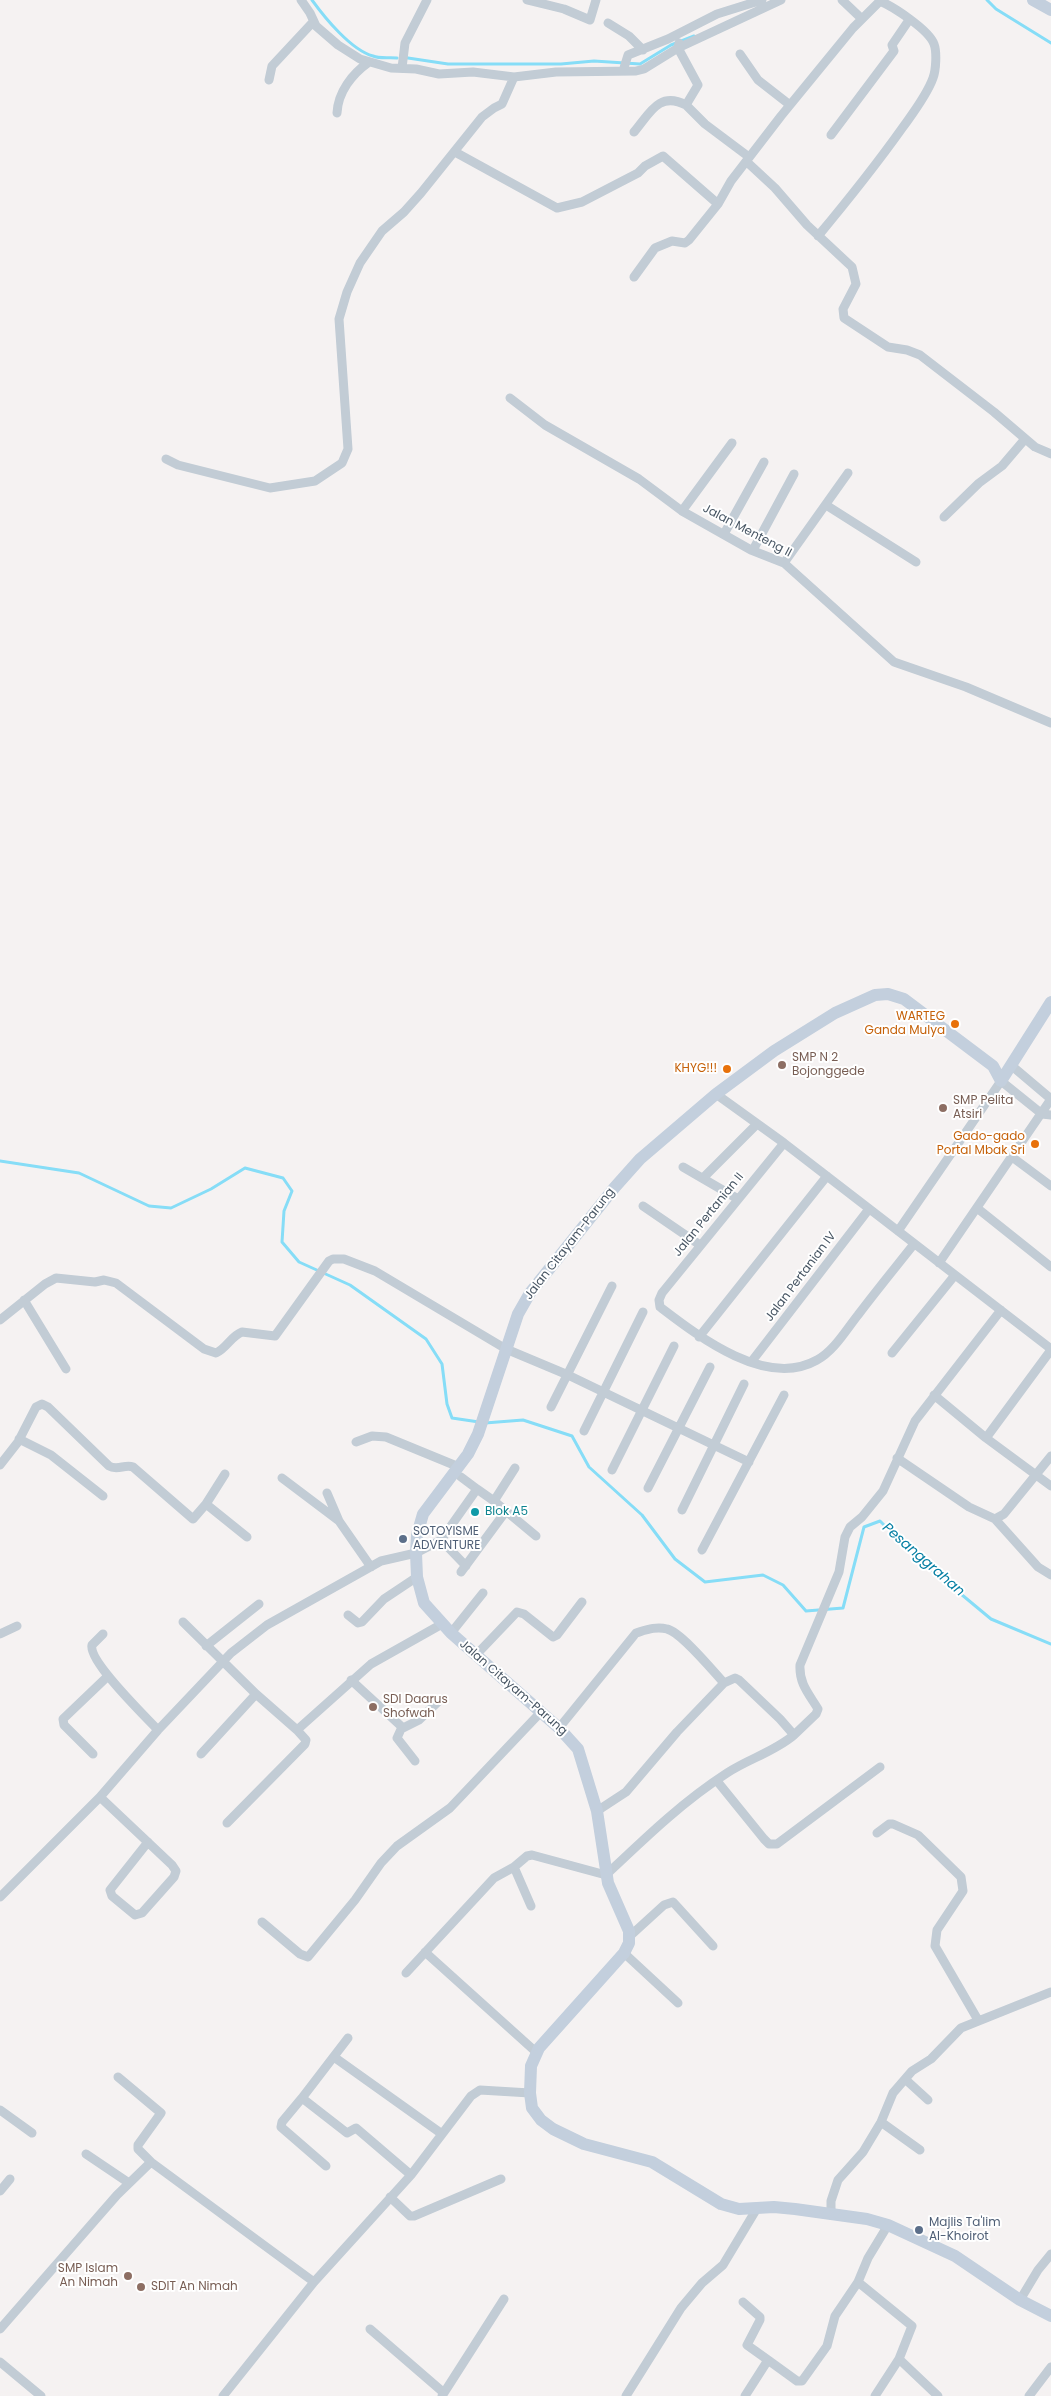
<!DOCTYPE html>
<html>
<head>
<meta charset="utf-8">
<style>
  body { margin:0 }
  canvas { display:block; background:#f5f2f2 }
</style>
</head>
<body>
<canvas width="1051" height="2396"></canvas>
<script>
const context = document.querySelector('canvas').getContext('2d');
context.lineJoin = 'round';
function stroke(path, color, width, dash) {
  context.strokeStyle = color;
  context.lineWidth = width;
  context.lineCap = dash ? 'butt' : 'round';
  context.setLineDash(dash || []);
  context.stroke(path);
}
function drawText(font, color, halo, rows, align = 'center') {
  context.font = font + ' Poppins,sans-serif';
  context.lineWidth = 4;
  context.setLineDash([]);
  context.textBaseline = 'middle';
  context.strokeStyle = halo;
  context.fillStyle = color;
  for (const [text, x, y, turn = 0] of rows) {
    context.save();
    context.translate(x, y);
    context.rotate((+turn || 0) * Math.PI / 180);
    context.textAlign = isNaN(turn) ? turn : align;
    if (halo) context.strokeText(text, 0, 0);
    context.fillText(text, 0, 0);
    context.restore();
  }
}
const stream = new Path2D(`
  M312,0c13,18 39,50 61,56 7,3 17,1 24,2
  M987,0l9,9 55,34
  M408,58l40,6h113l33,-3 46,3 31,-19 23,-9
  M0,1161l79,12 70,33 22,2 40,-19 34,-21 38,10 9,13 -8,20 -2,31 17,20 51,23 76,54 16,25 5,40 5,14 27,4
  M485,1423l38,-3 49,16 17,31 53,48 33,44 30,23 58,-7 20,10 23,26 37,-3 21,-81 16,-6 34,34 77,64 60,25`);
const street = new Path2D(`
  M301,0l9,13 6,13 22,19 22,14 31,9 25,1 23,5 34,-2 41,5 42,-5 80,-1 8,-2 34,-21 103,-48
  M527,0l37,9 26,11 6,-20
  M842,0l20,19
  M608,23l21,13 14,14
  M679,43l-1,5 20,37 -12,20 19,19 44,33
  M740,54l18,26 32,25
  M402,68l3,-25 22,-43
  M623,71l5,-16 40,-16 49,-25 45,-14
  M269,80l3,-14 41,-44
  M337,113c1,-21 15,-39 32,-51
  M634,132c16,-19 25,-41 52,-27
  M831,135l63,-84 -2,-6 17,-25
  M455,152l102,56 25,-6 56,-29 7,-7 18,-10 55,48
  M747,162l28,26 32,37 45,42 4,17 -13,25 1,9 44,29 19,3 13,5 74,57 41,35 16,7
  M818,236c30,-36 58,-71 85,-109 10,-14 24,-32 30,-49 3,-8 4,-26 1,-34 -5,-14 -40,-37 -54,-43
  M634,277l21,-29 17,-7 13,2 4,-3 29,-36 13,-23 50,-65 72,-88 28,-28
  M510,398l35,27 94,54 43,32 69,39 33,13 110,99 72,25 85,36
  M166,459l12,6 92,23 45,-7 27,-18 6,-14 -9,-130 8,-27 13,-29 22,-32 22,-19 17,-19 61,-76 12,-9 8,-4 12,-27
  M826,505l90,57
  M682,511l50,-68
  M944,517l35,-34 23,-17 23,-27
  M724,534l40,-72
  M753,550l41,-76
  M784,563l64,-90
  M1012,1066l39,33
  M716,1094l68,49 267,206
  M784,1143l-122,150 -3,7 1,7c38,29 106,82 157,53 17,-9 29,-30 41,-45 18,-24 37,-47 56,-71
  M1012,1157l39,29
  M683,1167l55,32
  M703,1178l54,-54
  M643,1206l57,39
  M977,1208l74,59
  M898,1231l103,-150 41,33 9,1
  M939,1263l112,-164
  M24,1300l42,69
  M0,1320l45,-36 11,-6 39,4 9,-2 12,3 88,66 12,4c11,-5 15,-17 26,-21l33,4 54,-75 4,-2h11l31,12 131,78 62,26 181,87
  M699,1337l128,-161
  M892,1353l63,-78
  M752,1361l117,-152
  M934,1395l52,43 65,48
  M551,1407l61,-121
  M584,1431l59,-119
  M986,1438l65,-88
  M19,1439l32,16 52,41
  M356,1442l16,-6 14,1 73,30
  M897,1458l72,49 26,12 9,-5 47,-58
  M0,1465l18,-23 18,-35 6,-3 6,3 61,59c8,5 16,-2 24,1l60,52 13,-15 19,-30
  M612,1470l62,-124
  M282,1478l57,43
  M648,1488l62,-121
  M477,1489l17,12 21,-33
  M327,1493l12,28 32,46
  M494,1501l42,35
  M206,1504l41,33
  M682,1510l62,-126
  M995,1519l43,48 13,8
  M441,1540l25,26
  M702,1550l82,-155
  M461,1572l45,-61
  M348,1615l10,8 4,-1 22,-23 33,-22
  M183,1622l73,72 41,36 74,-66 71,-40
  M451,1633l32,-40
  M0,1634l17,-8
  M103,1634l-11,11c-4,16 54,72 66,85
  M206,1646l53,-42
  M475,1656l42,-44 7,2 29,23 4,-2 25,-33
  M351,1680l51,47 -5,11 18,23
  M403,1728l16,-8 22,-21
  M559,1728l77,-95c10,-3 20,-7 31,-4 14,3 46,42 57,54l-47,49 -51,60 -29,19
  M794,1735l22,-21 2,-5c-9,-15 -19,-25 -18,-44l39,-93 6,-35 5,-10 12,-10 21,-26 32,-70 86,-111
  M93,1754l-29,-29 -1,-6 45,-43
  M201,1754l55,-60
  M717,1781l47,58 5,5h8l103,-77
  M100,1797l72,68 4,6 -2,6 -32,36 -7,2 -23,-19 -2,-6 38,-48
  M227,1823l78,-79 1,-4 -9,-10
  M877,1833l12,-9h4l25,11 43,42 2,14 -26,39 -2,16 43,74
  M514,1867l17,39
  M0,1897l100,-100 58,-67 73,-77 36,-28 114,-64 35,-8 25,-13 36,-51 -16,-12
  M262,1922l38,32 8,3 47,-57 26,-37 16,-17 53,-38 90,-95
  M630,1936l34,-31 9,-3 40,44
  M425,1952l111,100
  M624,1953l54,50
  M406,1973l88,-95 20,-11 13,-11 5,-1 74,20c38,-36 76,-73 121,-102 21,-14 47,-21 67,-38l-14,-16 -41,-39 -4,-2 -11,5
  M334,2057l108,77
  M118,2077l43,36 -23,32v4l13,13 163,120
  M905,2079l23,21
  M302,2098l46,-60
  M0,2110l32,23
  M881,2122l39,28
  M86,2154l43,29
  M326,2166l-45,-39 1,-5 20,-24 45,35 9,-5 55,47
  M0,2191l10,-12
  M390,2197l20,19h4l87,-37
  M831,2215v-14l7,-21 25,-28 18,-30 12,-29 19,-22 19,-12 30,-31 90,-36
  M858,2282l54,44 -13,33 -24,37
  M1020,2300l18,-30 13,-16
  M743,2302l17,15v3l-13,25 21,15
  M0,2329l117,-134 34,-33
  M370,2329l74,64
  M899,2359l39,37
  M0,2362l41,34
  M223,2396l91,-114 97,-107 60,-79 9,-6 50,3
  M442,2396l62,-97
  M626,2396l55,-88 21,-25 21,-18 33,-55
  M745,2396l23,-36 29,21h5l25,-35 8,-30 23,-34 10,-24 20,-33
  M1029,2396l22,-29`);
const secondary = new Path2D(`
  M1033,0l18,10
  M1051,1002l-50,79 -8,-15 -89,-67 -16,-5 -13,1 -40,18 -61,38 -58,43 -76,65 -25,28 -85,106 -12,21 -40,120 -10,20 -45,60 -6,21 -1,18 1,24 7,26 27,30 108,95 19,21 19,62 11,72 21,48v12l-5,10 -85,95 -8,18 -1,27 2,15 9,12 12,9 31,15 68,18 69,42 18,5 35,-2 21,2 72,10 21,6 67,31 65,44 31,16`);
const markers = [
  [955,1024,5,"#e8710a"],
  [782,1065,5,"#8d6e63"],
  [727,1069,5,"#e8710a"],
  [943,1108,5,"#8d6e63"],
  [1035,1144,5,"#e8710a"],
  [475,1512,5,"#0f9aa8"],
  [403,1539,5,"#5c6f8a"],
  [373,1707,5,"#8d6e63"],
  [919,2230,5,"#5c6f8a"],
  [128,2276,5,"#8d6e63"],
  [141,2287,5,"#8d6e63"]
];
const streetNames = [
  ["Jalan Menteng II",747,531,28],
  ["Jalan Pertanian II",709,1215,-51],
  ["Jalan Citayam-Parung",570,1244,-52],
  ["Jalan Pertanian IV",801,1277,-53],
  ["Jalan Citayam-Parung",513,1688,41]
];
const foodNames = [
  ["WARTEG",945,1017],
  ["Ganda Mulya",945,1031],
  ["KHYG!!!",717,1069],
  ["Gado-gado",1025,1137],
  ["Portal Mbak Sri",1025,1151]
];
const educationNames = [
  ["SMP N 2",792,1058],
  ["Bojonggede",792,1072],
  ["SMP Pelita",953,1101],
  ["Atsiri",953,1115],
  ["SDI Daarus",383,1700],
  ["Shofwah",383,1714],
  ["SMP Islam",118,2269,"right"],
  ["An Nimah",118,2283,"right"],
  ["SDIT An Nimah",151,2287]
];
const cultureNames = [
  ["Blok A5",485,1512]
];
const serviceNames = [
  ["SOTOYISME",413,1532],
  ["ADVENTURE",413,1546],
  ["Majlis Ta'lim",929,2223],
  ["Al-Khoirot",929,2237]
];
const waterNames = [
  ["Pesanggrahan",923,1560,41]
];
stroke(stream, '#86ddf7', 3);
stroke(street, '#c2ccd5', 9);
stroke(secondary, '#c3cfdd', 12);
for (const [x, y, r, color] of markers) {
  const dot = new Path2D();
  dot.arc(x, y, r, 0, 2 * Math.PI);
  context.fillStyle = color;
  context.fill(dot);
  stroke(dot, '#fff', 2);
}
drawText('12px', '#475563', '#fff', streetNames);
drawText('12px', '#c56008', '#fff', foodNames, 'right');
drawText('12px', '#785e54', '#fff', educationNames, 'left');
drawText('12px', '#0d838f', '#fff', cultureNames, 'left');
drawText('12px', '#4e5e75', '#fff', serviceNames, 'left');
drawText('italic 14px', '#037ea3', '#fff', waterNames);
</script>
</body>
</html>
